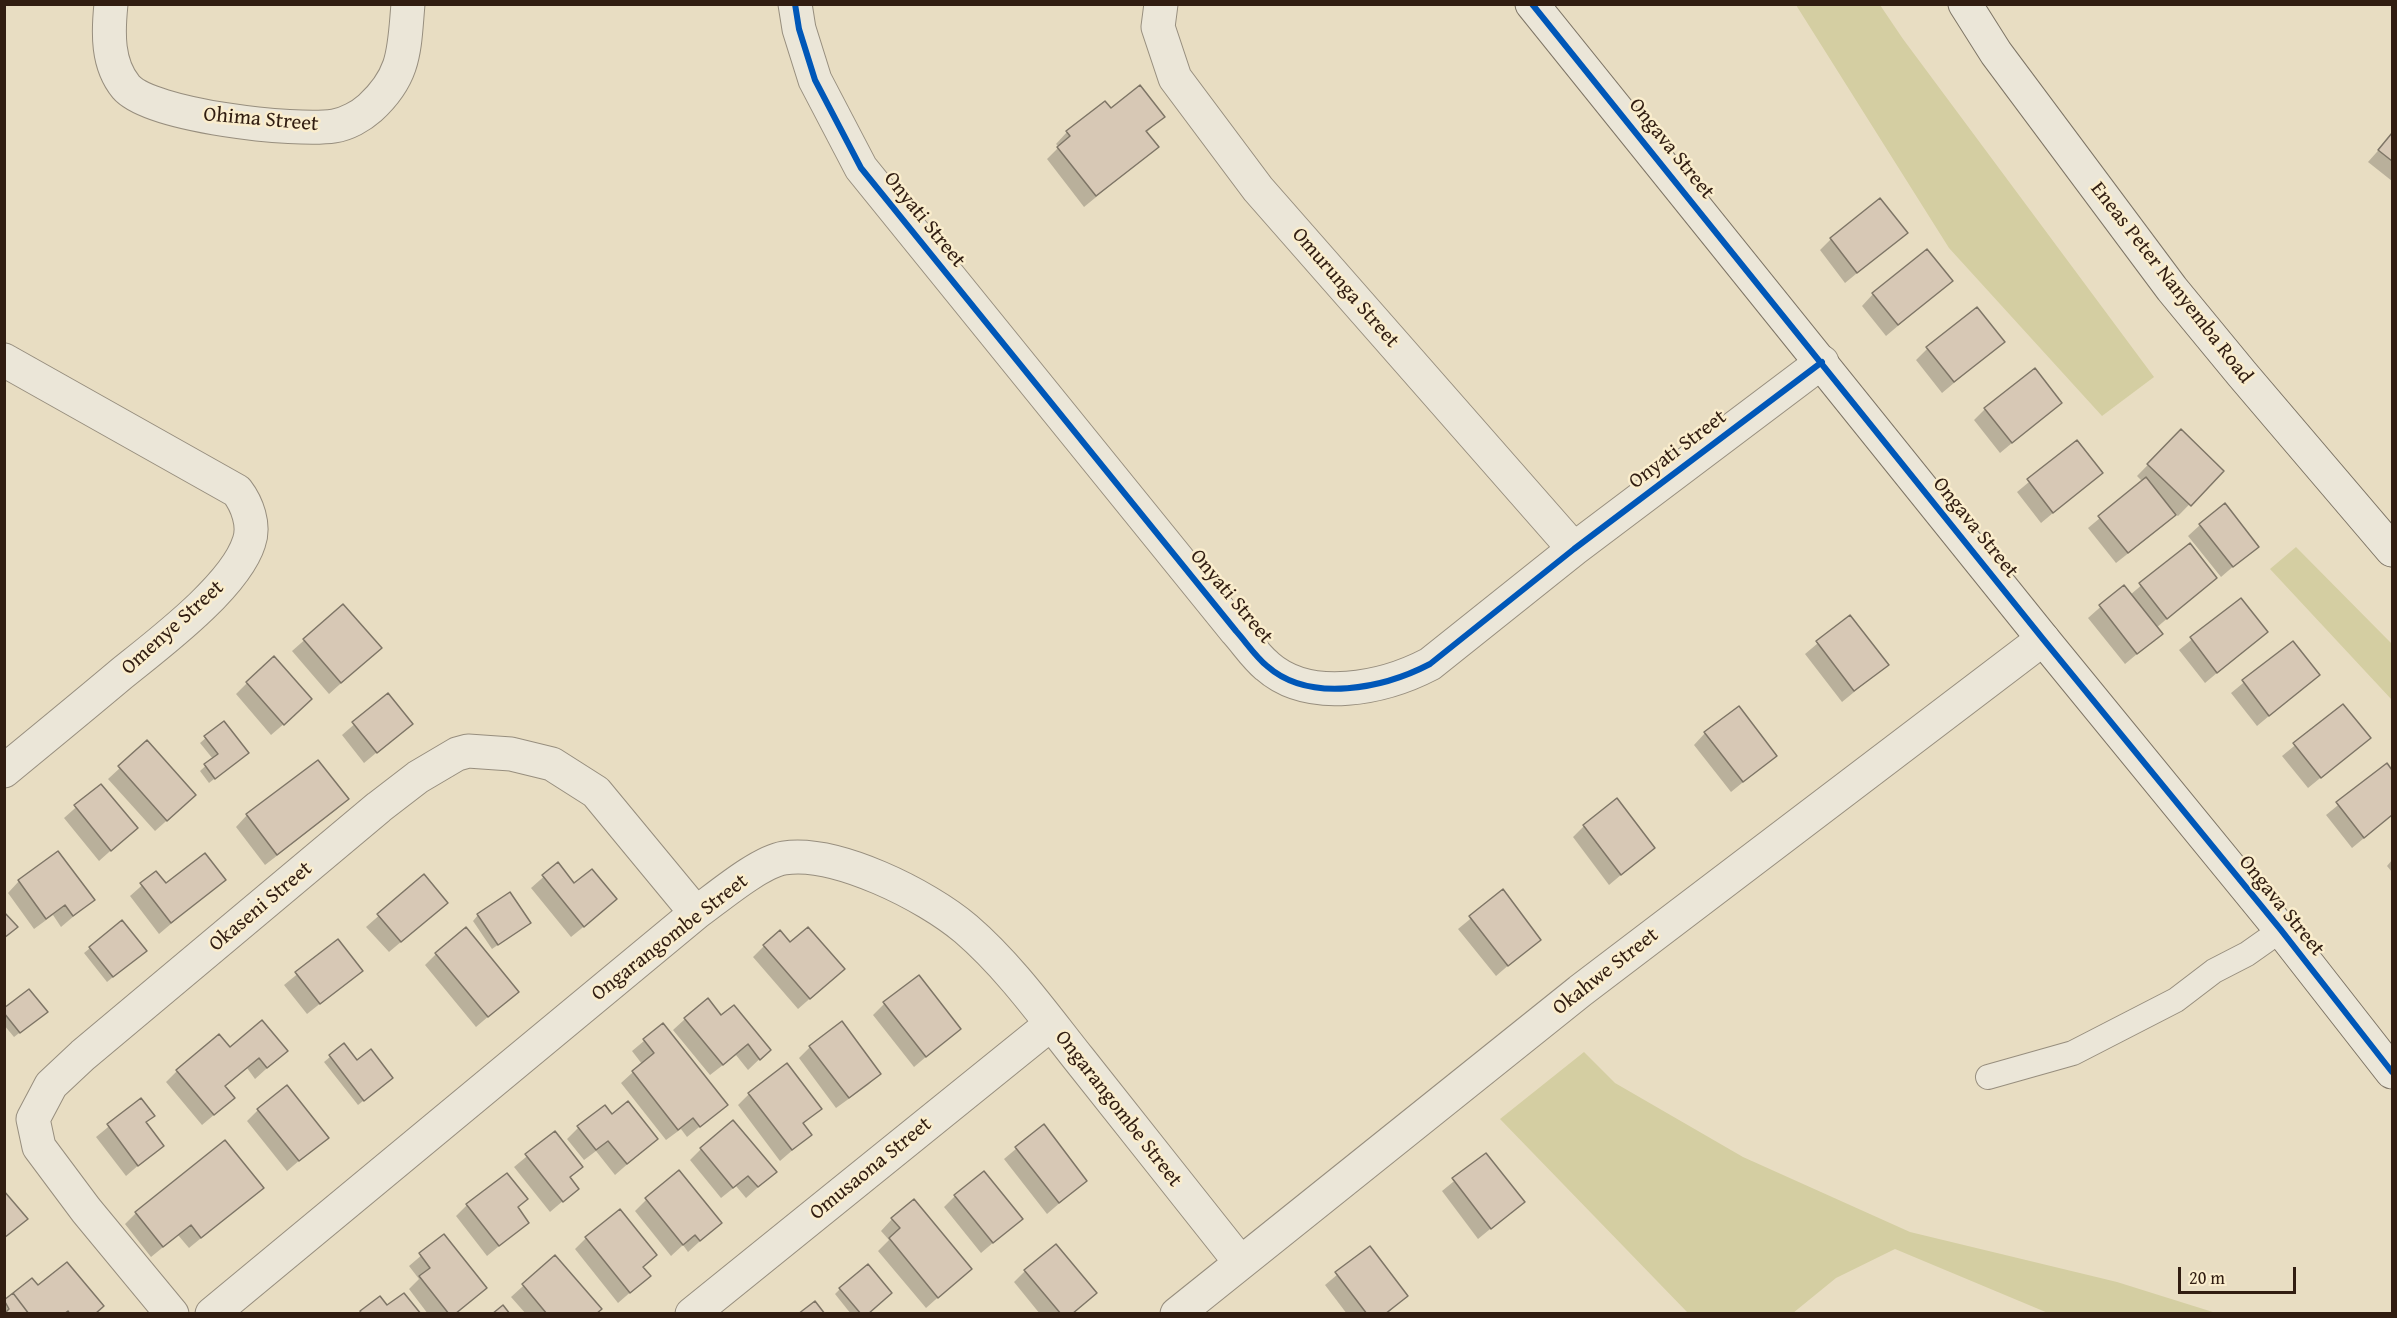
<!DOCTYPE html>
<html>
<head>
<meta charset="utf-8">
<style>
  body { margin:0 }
  #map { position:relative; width:2397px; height:1318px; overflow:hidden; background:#e8ddc2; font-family:"Gentium Book Plus",serif }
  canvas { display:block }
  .frame { position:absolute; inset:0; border:6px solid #311d11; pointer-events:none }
  .scale { position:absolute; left:2178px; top:1267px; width:118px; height:27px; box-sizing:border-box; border:3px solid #311d11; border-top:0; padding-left:8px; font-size:18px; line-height:21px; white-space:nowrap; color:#311d11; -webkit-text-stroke:4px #faedcd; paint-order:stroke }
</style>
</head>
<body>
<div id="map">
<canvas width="2397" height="1318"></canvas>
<div class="frame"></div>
<div class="scale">20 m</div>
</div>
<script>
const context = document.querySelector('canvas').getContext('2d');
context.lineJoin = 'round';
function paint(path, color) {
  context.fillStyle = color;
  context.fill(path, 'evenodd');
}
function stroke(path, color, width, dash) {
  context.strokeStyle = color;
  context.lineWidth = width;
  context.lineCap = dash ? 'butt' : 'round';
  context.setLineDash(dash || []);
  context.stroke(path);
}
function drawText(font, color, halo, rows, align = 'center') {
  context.font = font + ' "Gentium Book Plus",serif';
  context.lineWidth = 5;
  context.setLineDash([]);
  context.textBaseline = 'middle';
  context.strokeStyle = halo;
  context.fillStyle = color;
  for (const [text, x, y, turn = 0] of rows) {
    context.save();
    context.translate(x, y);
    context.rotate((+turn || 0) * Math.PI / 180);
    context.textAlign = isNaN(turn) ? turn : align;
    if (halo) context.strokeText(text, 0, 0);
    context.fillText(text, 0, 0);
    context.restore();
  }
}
const green = new Path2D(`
  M1796,5h84l23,34 251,338 -52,39 -153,-168z
  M2296,547l96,97v56l-122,-131z
  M1584,1052l31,31 128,74 167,75 207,50 99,31h-168l-153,-64 -59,29 -43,35h-105l-188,-194z`);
const shadow = new Path2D(`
  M1111,110l52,7 -17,16 11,14 -73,60 -37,-48 12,-12 -3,-3 11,-12z
  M2392,135v46l-24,-19z
  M1906,233l-61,50 -25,-33 11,-11z
  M1951,281l-65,55 -24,-30 11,-12z
  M2003,342l-61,51 -26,-33 11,-11z
  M2060,403l-60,50 -26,-33 11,-11z
  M2181,431l41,40 -44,45 -3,-2 -12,12 -47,37 -28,-35 55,-46 -6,-6z
  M2077,442l24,31 -60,50 -24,-31z
  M2200,525l57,21 -36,31 -33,-41z
  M2189,545l26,33 -59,50 5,6 -36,30 -37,-46 35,-31 7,8z
  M2240,600l26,32 -61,51 -26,-33z
  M343,606l25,53 -39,35 -37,-43z
  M1849,617l38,48 -45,37 -37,-48z
  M2292,643l26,32 -61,51 -26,-33z
  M247,683l52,28 -28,24 -35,-41z
  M388,695l23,29 -47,39 -22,-28z
  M2343,706l26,32 -61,50 -26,-32z
  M223,723l18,35 -32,25 -9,-12 13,-12 -13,-16z
  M1705,733l70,23 -44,36 -37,-47z
  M147,743l35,64 -27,24 -47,-52z
  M2387,765l5,7v43l-40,33 -26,-33z
  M100,786l36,42 -37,33 -35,-43z
  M347,799l-11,11 -71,55 -29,-38 11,-12z
  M1584,826l69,22 -44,37 -36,-48z
  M2392,860v12l-5,-6z
  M557,865l16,20 30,26 -32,26 -40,-49z
  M156,873l10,12 58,-6 -65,55 -29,-38z
  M424,876l10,38 -45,38 -23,-25z
  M19,881l74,19 -32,27 -8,-12 -19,14 -26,-36z
  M1503,892l36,47 -43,37 -38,-47z
  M478,915l51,8 -37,26 -19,-28z
  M122,922l17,34 -32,26 -23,-29z
  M338,941l23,30 -54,43 -23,-29z
  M790,944l41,36 -33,29 -45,-52 11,-11z
  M436,954l81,38 -41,35 -51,-62z
  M884,1004l75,25 -45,38 -41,-52z
  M4,1010l36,7 -26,20 -10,-12z
  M721,1017l48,33 -21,20 -12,-15 -26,20 -37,-45 12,-11z
  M663,1025l63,80 -39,32 -6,-8 -15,11 -45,-57 21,-19 -10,-13z
  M343,1046l14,16 35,16 -34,27 -34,-43z
  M810,1047l69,27 -11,11 -32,23 -37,-50z
  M229,1049l57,2 -31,28 -8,-11 -23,19 -3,22 -19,16 -36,-43 11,-11z
  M749,1094l71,15 -18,16 8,10 -30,26 -42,-56z
  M141,1100l12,15 -8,8 17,22 -36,31 -30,-39z
  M258,1110l69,27 -40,34 -40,-50z
  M612,1116l44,23 -41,36 -19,-24 -12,9 -17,-21 11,-11z
  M1043,1126l42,55 -38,33 -43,-55z
  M555,1133l26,34 -12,12 8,10 -27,23 -36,-45z
  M701,1149l74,23 -29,26 -10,-12 -15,12 -31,-38z
  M1486,1155l37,47 -45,37 -36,-48z
  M262,1188l-73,60 -11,-13 -27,22 -26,-33 11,-11z
  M955,1196l66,23 -40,34 -37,-46z
  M526,1199l-9,9 10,15 -40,33 -31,-40 11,-11z
  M646,1200l74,23 -32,29 -5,-7 -12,11 -36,-45z
  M892,1219l78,50 -44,39 -48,-57 11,-11 -8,-9z
  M444,1236l41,52 -29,26h-28l-19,-25 10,-10 -10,-13z
  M586,1238l56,30 7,8 -31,27 -43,-54z
  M1369,1248l37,48 -19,18h-40l-22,-29z
  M555,1257l40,57h-69l-15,-17z
  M1025,1271l47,43h-32l-26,-32z
  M840,1289l27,25h-16l-16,-20z
  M13,1295l14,19h-23v-12z`);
const building = new Path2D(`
  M1140,85l25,32 -19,14 13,16 -63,49 -39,-49 13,-11 -4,-5 39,-30 6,7z
  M2392,133v28l-14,-11z
  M1880,198l28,35 -51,40 -27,-35z
  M1927,249l26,32 -55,44 -26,-32z
  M1977,307l28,35 -51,40 -28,-35z
  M2035,368l27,35 -50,40 -28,-35z
  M2181,429l43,42 -33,35 -44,-42z
  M2077,440l26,33 -50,40 -26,-34z
  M2146,477l30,38 -48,38 -30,-37z
  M2225,503l34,44 -26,20 -34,-43z
  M2190,543l27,35 -50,41 -28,-36z
  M2124,585l39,49 -26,20 -38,-49z
  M2241,598l27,34 -51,41 -27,-36z
  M343,604l39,44 -41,35 -38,-44z
  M1850,615l39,50 -35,26 -38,-50z
  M2293,641l27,34 -51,41 -27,-36z
  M274,656l38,43 -28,26 -38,-43z
  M388,693l25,31 -36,29 -25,-31z
  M2343,704l28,34 -50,40 -28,-35z
  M1739,706l38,50 -34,26 -39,-50z
  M224,721l25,32 -34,26 -11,-15 14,-10 -14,-18z
  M147,740l49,55 -29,26 -49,-55z
  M318,760l31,39 -72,56 -31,-41z
  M2387,763l5,7v45l-28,23 -28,-36z
  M101,784l37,44 -27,23 -37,-46z
  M1617,798l38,50 -34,27 -38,-50z
  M58,851l37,49 -22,16 -8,-11 -19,14 -28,-39z
  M205,853l21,27 -55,43 -31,-40 16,-12 10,12z
  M558,862l16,21 18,-14 25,30 -33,28 -42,-52z
  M424,874l24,29 -47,39 -24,-28z
  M1503,889l38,51 -33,26 -39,-50z
  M510,892l21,31 -33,22 -21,-31z
  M4,912l14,15 -14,11z
  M122,920l25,31 -34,26 -24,-30z
  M466,927l53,65 -31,25 -53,-64z
  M808,927l37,42 -35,30 -47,-54 17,-15 10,12z
  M338,939l25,32 -43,33 -25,-32z
  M919,975l42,54 -35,28 -43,-55z
  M29,989l19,23 -28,21 -16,-20v-5z
  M708,998l13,17 13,-10 37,45 -11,10 -12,-16 -25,21 -39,-47z
  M262,1020l26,31 -21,17 -8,-10 -34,28 10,12 -21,17 -38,-45 43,-36 11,13z
  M842,1021l39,53 -32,24 -40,-52z
  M663,1023l65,82 -28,22 -7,-9 -15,12 -46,-59 22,-18 -11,-14z
  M344,1043l13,17 14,-11 22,29 -29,23 -35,-46z
  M787,1063l35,46 -19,14 9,12 -20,15 -44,-57z
  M287,1085l42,53 -30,23 -42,-52z
  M141,1098l14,18 -9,6 18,24 -26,20 -31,-42z
  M628,1101l30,38 -31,25 -19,-23 -12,9 -19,-24 28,-21 7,9z
  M733,1120l44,52 -19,15 -10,-11 -15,12 -33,-40z
  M1044,1124l43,57 -28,22 -44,-56z
  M555,1131l28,36 -13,10 9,12 -16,13 -38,-48z
  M225,1140l39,48 -63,50 -10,-13 -28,22 -28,-35z
  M1486,1153l39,49 -34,27 -39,-51z
  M679,1170l43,53 -22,18 -5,-6 -12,10 -38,-47z
  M984,1171l39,48 -30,24 -39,-48z
  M507,1173l21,26 -10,8 11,16 -30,23 -33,-42z
  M4,1191l24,28 -24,19z
  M914,1199l58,70 -34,29 -49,-60 11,-10 -9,-10z
  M620,1209l37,46 -14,12 8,9 -21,17 -45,-56z
  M444,1234l43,54 -32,26h-6l-30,-38 11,-8 -11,-15z
  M1056,1244l41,49 -25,21h-11l-37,-44z
  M1370,1246l38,50 -23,18h-18l-32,-42z
  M555,1255l47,54 -6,5h-49l-25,-30z
  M67,1262l37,44 -9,8h-25l-2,-3 -4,3h-35l-16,-21 19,-15 6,7z
  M868,1264l24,29 -24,21h-7l-22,-26z
  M13,1293l16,21h-25l5,-5 -5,-9z
  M404,1293l17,21h-59l-2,-3 20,-15 7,9z
  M815,1301l10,13h-27z
  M503,1305l7,9h-18z`);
const lane = new Path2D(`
  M1988,1077l85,-24 103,-53 38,-29 33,-17 34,-24`);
const street = new Path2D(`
  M111,4c-3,29 -4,60 15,83 25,29 170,45 208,39 13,-2 27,-10 36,-18 36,-33 34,-59 38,-104
  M795,4l4,25 16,51 46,88 375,463c10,11 19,25 31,35 43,38 117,22 163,-2l144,-115 248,-187
  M1161,4l-3,23 17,51 83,111 316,360
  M4,360l233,131c10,13 18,34 12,51 -14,45 -92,103 -129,133 -38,32 -77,64 -116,96
  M172,1314l-86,-104 -47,-63 -6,-28 18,-34 32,-30 296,-248 39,-30 39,-23 11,-3 43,3 41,10 44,28 100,121
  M212,1314l484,-401c21,-15 63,-51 88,-55 52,-8 142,37 182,71 43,37 78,86 113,130 54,68 107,135 161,203
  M692,1314l359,-290
  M1177,1314l403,-323 463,-352`);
const secondary = new Path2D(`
  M1532,4l511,635 238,291 111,142
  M1965,4l31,49 176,236 70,85 150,176`);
const cycleway = new Path2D(`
  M795,4l4,25 16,51 46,88 375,463c10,11 19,25 31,35 43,38 117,22 163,-2l144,-115 248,-187
  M1532,4l511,635 238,291 111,142`);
const streetNames = [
  ["Ohima Street",261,120,5],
  ["Ongava Street",1671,149,51],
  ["Onyati Street",924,220,51],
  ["Eneas Peter Nanyemba Road",2171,283,52],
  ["Omurunga Street",1345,288,49],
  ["Onyati Street",1678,450,-37],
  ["Ongava Street",1975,528,51],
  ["Onyati Street",1231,597,50],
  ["Omenye Street",173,628,-42],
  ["Ongava Street",2281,906,51],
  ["Okaseni Street",261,907,-40],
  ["Ongarangombe Street",670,938,-38],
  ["Okahwe Street",1606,972,-38],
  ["Ongarangombe Street",1118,1109,52],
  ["Omusaona Street",871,1169,-39]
];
paint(green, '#d4cea2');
paint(shadow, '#0003');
paint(building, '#d7c8b5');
stroke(building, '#7e7566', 1.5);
stroke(lane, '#978e7e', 26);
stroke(street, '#978e7e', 35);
stroke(secondary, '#7e7566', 35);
stroke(lane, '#ebe6d8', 24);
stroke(street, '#ebe6d8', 33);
stroke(secondary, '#ebe6d8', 33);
stroke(cycleway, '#0057b8', 6);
drawText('21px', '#311d11', '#faedcd', streetNames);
</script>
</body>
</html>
